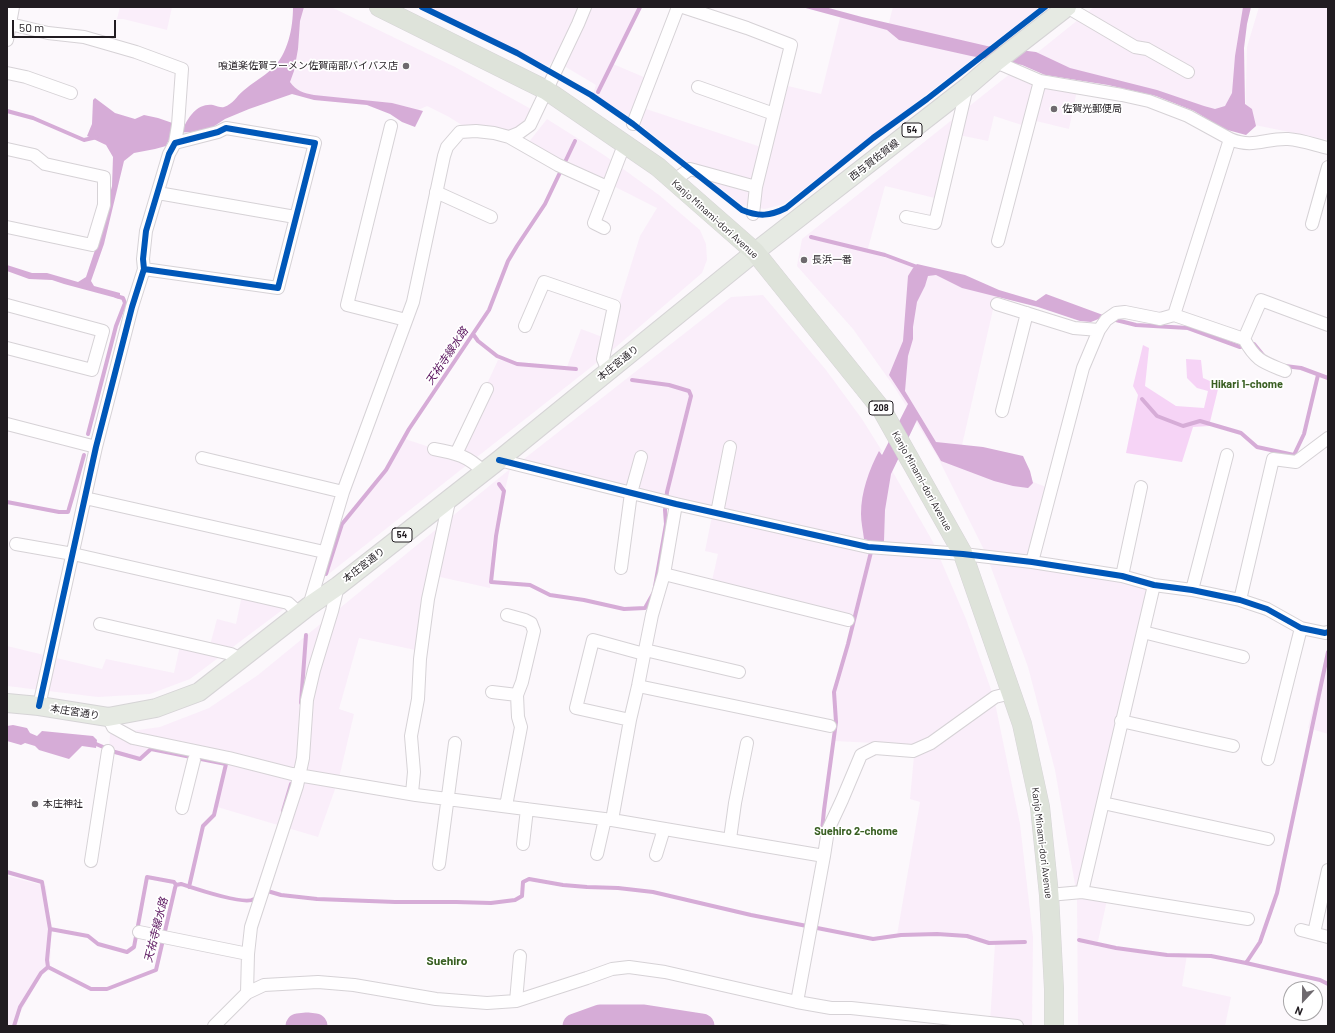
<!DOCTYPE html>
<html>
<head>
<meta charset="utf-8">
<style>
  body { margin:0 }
  #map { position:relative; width:1335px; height:1033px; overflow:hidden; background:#fcf8fc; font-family:Barlow,sans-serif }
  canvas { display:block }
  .frame { position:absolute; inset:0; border:8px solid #211c21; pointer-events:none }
  .north { position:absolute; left:1283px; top:981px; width:40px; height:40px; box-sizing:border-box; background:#fff; border:1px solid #a6a4a6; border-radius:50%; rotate:202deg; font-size:11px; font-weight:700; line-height:16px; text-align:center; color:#211c21 }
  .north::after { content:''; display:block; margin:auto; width:14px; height:18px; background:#6e696e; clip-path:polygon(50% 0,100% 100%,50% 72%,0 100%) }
  .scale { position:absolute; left:12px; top:20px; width:104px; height:18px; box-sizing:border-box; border:2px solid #211c21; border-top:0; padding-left:5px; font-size:12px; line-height:14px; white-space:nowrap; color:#211c21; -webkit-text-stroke:3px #fff; paint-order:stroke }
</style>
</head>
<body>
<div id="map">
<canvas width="1335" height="1033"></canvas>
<div class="frame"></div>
<div class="north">N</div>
<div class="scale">50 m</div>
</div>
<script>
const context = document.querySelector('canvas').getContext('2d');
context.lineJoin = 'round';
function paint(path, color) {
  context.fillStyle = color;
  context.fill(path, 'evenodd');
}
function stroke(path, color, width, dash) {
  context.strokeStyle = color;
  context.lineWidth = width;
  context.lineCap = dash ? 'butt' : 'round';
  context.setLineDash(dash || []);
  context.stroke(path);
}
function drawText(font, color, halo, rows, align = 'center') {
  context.font = font + ' Barlow,"Noto Sans JP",sans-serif';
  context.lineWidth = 3.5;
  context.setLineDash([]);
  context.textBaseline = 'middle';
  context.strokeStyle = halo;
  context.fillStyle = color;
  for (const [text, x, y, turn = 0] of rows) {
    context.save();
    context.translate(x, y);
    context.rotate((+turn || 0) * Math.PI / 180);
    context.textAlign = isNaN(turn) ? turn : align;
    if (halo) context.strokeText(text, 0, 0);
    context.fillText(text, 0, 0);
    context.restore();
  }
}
const built = new Path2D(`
  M120,7h52l-5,23 -44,-11h-6z
  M300,7h31l124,60 76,42 -4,10 -16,14 -46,-6 -16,-10 -22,-11 -11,5 -103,-14 -33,-10z
  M428,7h210l-25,57 33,14 -12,27 136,45 18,-64 33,8 20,-80 47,12 5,-19h147l-256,197 -19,5 -23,-4 -113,-89 -36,-22 3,-9 -42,-25 -6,6z
  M1094,7h152l-10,113 -81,-28 -86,-19 -36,-17z
  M1259,7h69v133l-83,-17 2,-76z
  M1011,73l66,17 -8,39 -33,-8 -2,8 -40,-13 -6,25 -34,-7 -15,65 -54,-13 -18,66 130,40 -37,162 94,36 -19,67 -50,-5 -48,-96 -42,-68 -42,-59 -56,-63 5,-27z
  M547,119l57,36 55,40 41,35 6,14 1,16 -5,13 -93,80 -288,227 12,-49 46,-49 26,-43 49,16 44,-95 69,7 14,-38 27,10 32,-103 17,-28 -129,-65z
  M763,295l63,75 36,49 20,32 -15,37 23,-21 43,75 33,77 28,79 26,126 13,113 -1,89h-67l25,-4 5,-78 -46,-11 -52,2 23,-133 -10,-3 5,-54 -81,-4v-56l16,-42 5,-23 -144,-35 7,-31 -13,-3 8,-40 -193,-49 211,-165z
  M510,469l-18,74 -2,45 -59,-13 -11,76 -61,-13 -20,71 15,5 -15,64 -21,59 -104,-31 13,-53 -71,-12 -15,18 -32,-6 1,-19 50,-7 49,-19 49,-33z
  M989,562l77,8 84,16 -73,310 30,4 -10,46 90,9 -5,31 49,11 -6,29h-147l-1,-130 -22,-126 -27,-103z
  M242,595l47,10 -99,74 -40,15 -52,3 -91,-11v-40l95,23 4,-10 68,14 7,-32 28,8 8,-30 19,5z
  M1328,645v89l-20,-6z
  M7,876l39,10 5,47 -1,37 -8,4 -22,39 -3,13h-10z`);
const green = new Path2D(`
  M1143,345l6,3 -4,38 31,20 28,2 4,-17 -11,-3 -10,-10 -1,-19 15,1 2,18 16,7 -10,41 -16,1 -11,35 -56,-9 12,-58 -5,-9z
  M604,1023l59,3h-68z`);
const water = new Path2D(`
  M293,7h11l-4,14 -2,28 -4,22 -4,11c6,9 14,11 24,13l78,8 31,8 -8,16 -13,-5 -12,-8 -23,-9 -53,-5 -22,-6 -43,15 -24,10 -12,8 -21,5 -20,1 -6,13 -11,3 -21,4 -10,8 -20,83 -13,37 3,5 26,7v6l-56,-15 -12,-4 -23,-1 -22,-8v-6l25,8h15l31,9 8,-5 12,-36 14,-55 1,-29 -7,-12 -19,-9 5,-12 1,-24 2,-2 20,15 20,6 9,-4 14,3 26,9c5,-11 14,-24 29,-22 4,1 8,3 11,2 9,-3 12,-10 19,-16 9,-8 20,-14 29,-22 16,-15 21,-41 21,-62z
  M802,7h23l37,10 125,29 49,6 34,16 87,22 47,16 11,3 10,-3 7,-13 3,-37 8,-49h8l-4,17 -3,24 1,56 7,5 4,17 -10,9 -22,-6 -30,-18 -38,-15 -48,-11 -63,-10 -23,-10 -51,-9 -72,-16 -12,-10z
  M917,264l48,11 34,15 37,11 10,-7 57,21 -2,3 -10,4 -11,-1 -42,-14 -76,-19 -26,-13 -8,1 -3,10 -8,16 -4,25v12l-5,17 -3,35 31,51 47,5 40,9 7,15 3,12 -5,5 -15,-2 -19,-5 -53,-20 -24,-41 -26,54 -6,36 -1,31 -7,2 -13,-4c-1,-8 -3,-17 -3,-25 0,-22 8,-44 18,-63l3,4 26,-51 -19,-29 14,-34 5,-65 5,-8z
  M13,725l14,3 3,5 7,3 5,-5 51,5 4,4 -1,8 -14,-2 -13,13 -30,-9 -4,-4 -10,-3 -4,2 -14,-4v-15z`);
const stream = new Path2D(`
  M598,92l42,-85
  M7,111l26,7 51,22 13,-3
  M811,237l74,18 35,13
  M1112,319l24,6 52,3 52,19 14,-3 9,11
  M473,334l5,7 19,15 20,8 59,5
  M1285,366l16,2 27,10
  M1142,399l15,17 26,10 17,-5 41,12 16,14 37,8 10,-21 14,-59
  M88,434l28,-108 9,-23 -2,-5 -7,-2
  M499,484l5,7 -8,45 -5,46 39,3 20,10 34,5 40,9 21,-1 9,-16 12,-68 -1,-14 2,-18 24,-96 -2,-5 -20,-6 -37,-5
  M7,502l52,10h9l5,-17 11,-40
  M326,574l16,-50 44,-54 23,-41 80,-119 19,-49 9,-15 28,-42 30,-63
  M301,703l5,-68
  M96,744l19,8 25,7 11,-10 75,15 -12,51 -11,11 -14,61
  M283,811l8,-27
  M822,831l2,-21 12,-88 -2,-30 14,-48 24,-96
  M7,872l35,10 8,47 -3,31 1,7
  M264,890l17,5 36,4 78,3h61l35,1 24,-3 7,-4 1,-14 6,-3 34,6 24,2 31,1 35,4 98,23 122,24 28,-4 36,-1 30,2 22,7 36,-1
  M50,929l38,7 10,8 29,8 7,-5 13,-70 27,5 2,3
  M1079,940l37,8 51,7 44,1 35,7 74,17 8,4
  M1246,963l14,-21 17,-49 51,-241
  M48,967l43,22h16l49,-19 19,-82 1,-3 5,-1c12,4 64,22 73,15
  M14,1026l6,-19 21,-34 7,-6`);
const river = new Path2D(`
  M298,1026l9,-1 8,1
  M575,1026l25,-9h44l58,9`);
const minor = new Path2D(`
  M1067,7l68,40 12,2 41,23
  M10,24l38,9 36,4 52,15 46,17 -4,56 -3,18
  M7,40l6,-33
  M996,62l44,19 82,14 27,6 39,15 42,23 -56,176 -14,4 -35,-7 -9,1 -10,7 -7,10 -16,38 -51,194
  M7,73l19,4 45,16
  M698,87l76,27
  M633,124l45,-117
  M391,126l-44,179 59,15
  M509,137l49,28 49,22
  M1230,139c24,10 35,-1 58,0 14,1 27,6 40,9
  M7,149l27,6 11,9 59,13v28l-12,40 -85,-18
  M673,181l17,-12 66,18 35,-142 -44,-17 -64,-21
  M436,192l55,25
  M158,193l137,24
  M753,214l3,-27
  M906,217l29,6 32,-136
  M1312,224l16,-57
  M604,228l-10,-5 30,-78
  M998,241l42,-160
  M997,304l77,24 25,2
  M7,305l96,26 -11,39 -85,-22
  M1174,315l70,24 17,-39 67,25
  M525,326l19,-44 70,24 -11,53 5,12
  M1244,339c12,22 19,23 41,32
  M1002,411l25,-98
  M7,424l89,23
  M434,449c22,4 34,7 50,23
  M456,454l31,-65
  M202,458l141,34
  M499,460l177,44 192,43 95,7 69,8 90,14 32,9 38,5 48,10 27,9 34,19 24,5 3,-1
  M85,498l239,54
  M717,513l13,-66
  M16,544l57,10 215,49 11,10
  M621,568l10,-75 10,-36
  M664,574l184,46
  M1122,576l19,-89
  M1192,590l35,-135
  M1240,600l33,-141 23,3 32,-24
  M309,606l34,-114 70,-190 31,-146 3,-9 13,-15 16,-1 18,2 15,4 10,-4 11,-8 48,-101 7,-17
  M100,624l131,30 10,5
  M1143,632l100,25
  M645,650l94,22
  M638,686l192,40
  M492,692l25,3
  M39,706l57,-259 36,-140 12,-38 -1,-10 3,-28 23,-77 6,-11 43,-11 8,-4 89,15 -37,145 -134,-19
  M108,717l5,10 20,11 96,20 63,16 124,21 196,25 212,36
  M630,720l-54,-12 17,-68 51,14
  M1121,721l112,25
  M1268,759l33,-131
  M412,793l2,-21 -3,-36 7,-37 2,-40 8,-60 22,-102
  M1103,803l165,36
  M506,806l15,-79 -3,-10 -1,-22 5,-13 12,-51 -3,-8 -6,-3 -18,-5
  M182,808l12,-48
  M612,820l18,-100 8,-34 7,-36 7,-35 12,-41 12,-70
  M730,839l5,-36 12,-60
  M523,844l4,-35
  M597,854l8,-35
  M656,855l8,-26
  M91,861l17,-110
  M439,864l16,-121
  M1082,892l72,-307
  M1049,895l33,-3 166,27
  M1301,930l27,7
  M139,932l109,22
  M1314,933l14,-63
  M247,993l17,-8 54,-3 36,3 82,14 51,4 29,-2 71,-23 25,-9 17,-2 36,5 132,30 34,6h20l166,18
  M516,1001l4,-45
  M797,1002l27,-146 4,-26 14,-30 19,-45 14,-7 38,3 18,-8 64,-46 16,-4
  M214,1026l33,-33 1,-39 3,-27 46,-141 6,-28 4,-58 7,-30 18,-59 6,-25`);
const primary = new Path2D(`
  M7,703l32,3 69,11 48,-9 43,-16 110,-86 29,-20 161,-126 256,-208 212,-165 29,-25 71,-55`);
const trunk = new Path2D(`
  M379,7l167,83 112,77 97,85 127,158 81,144 59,170 18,83 9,88 5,94v37`);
const cycleway = new Path2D(`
  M422,7l95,46 74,42 42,29 109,86c17,7 28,6 44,-2l87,-70 54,-39 118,-92
  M499,460l177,44 192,43 95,7 69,8 90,14 32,9 38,5 48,10 27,9 34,19 24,5 3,-1
  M39,706l57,-259 36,-140 12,-38 -1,-10 3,-28 23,-77 6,-11 43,-11 8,-4 89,15 -37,145 -134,-19`);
const markers = [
  [406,66,4,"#6e696e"],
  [1054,109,4,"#6e696e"],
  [804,260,4,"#6e696e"],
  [35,804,4,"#6e696e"]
];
const shields = [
  [912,130,20],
  [881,408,24],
  [402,535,20]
];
const shieldNames = [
  ["54",912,130],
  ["208",881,408],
  ["54",402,535]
];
const poiNames = [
  ["喰道楽佐賀ラーメン佐賀南部バイパス店",398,66,"right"],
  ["佐賀光郵便局",1062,109],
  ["長浜一番",812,260],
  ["本庄神社",43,804]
];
const streetNames = [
  ["西与賀佐賀線",874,160,-38],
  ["Kanjo Minami-dori Avenue",715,219,42],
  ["本庄宮通り",618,363,-39],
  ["Kanjo Minami-dori Avenue",922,481,61],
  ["本庄宮通り",364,565,-38],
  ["本庄宮通り",75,712,9],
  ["Kanjo Minami-dori Avenue",1042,843,83]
];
const waterNames = [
  ["天祐寺線水路",447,356,-56],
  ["天祐寺線水路",156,930,-76]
];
const neighbourhoodNames = [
  ["Hikari 1-chome",1247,384],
  ["Suehiro 2-chome",856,831]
];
const quarterNames = [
  ["Suehiro",447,961]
];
paint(built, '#faeefa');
paint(green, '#f6d4f6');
paint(water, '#d6acd7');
stroke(stream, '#d6acd7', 4);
stroke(river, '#d6acd7', 25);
stroke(minor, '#d6d2d6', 14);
stroke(primary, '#d6d4d6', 20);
stroke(trunk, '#d6d4d6', 20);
stroke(minor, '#fffeff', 12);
stroke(primary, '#e6eae3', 18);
stroke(trunk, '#dee3da', 19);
stroke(cycleway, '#0057b8', 6);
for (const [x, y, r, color] of markers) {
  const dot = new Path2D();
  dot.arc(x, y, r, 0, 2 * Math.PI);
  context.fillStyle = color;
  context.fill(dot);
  stroke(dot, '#fff', 1.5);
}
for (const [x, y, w] of shields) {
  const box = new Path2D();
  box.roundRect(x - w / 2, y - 7, w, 14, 3);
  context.fillStyle = '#fff';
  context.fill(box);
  stroke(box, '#211c21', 1);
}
drawText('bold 9px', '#211c21', null, shieldNames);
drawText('10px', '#211c21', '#fff', poiNames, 'left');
drawText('10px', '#211c21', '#fff', streetNames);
drawText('italic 11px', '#5a145e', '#fff', waterNames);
drawText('bold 11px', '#395f22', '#fff', neighbourhoodNames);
drawText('bold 12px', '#395f22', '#fff', quarterNames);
</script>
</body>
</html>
